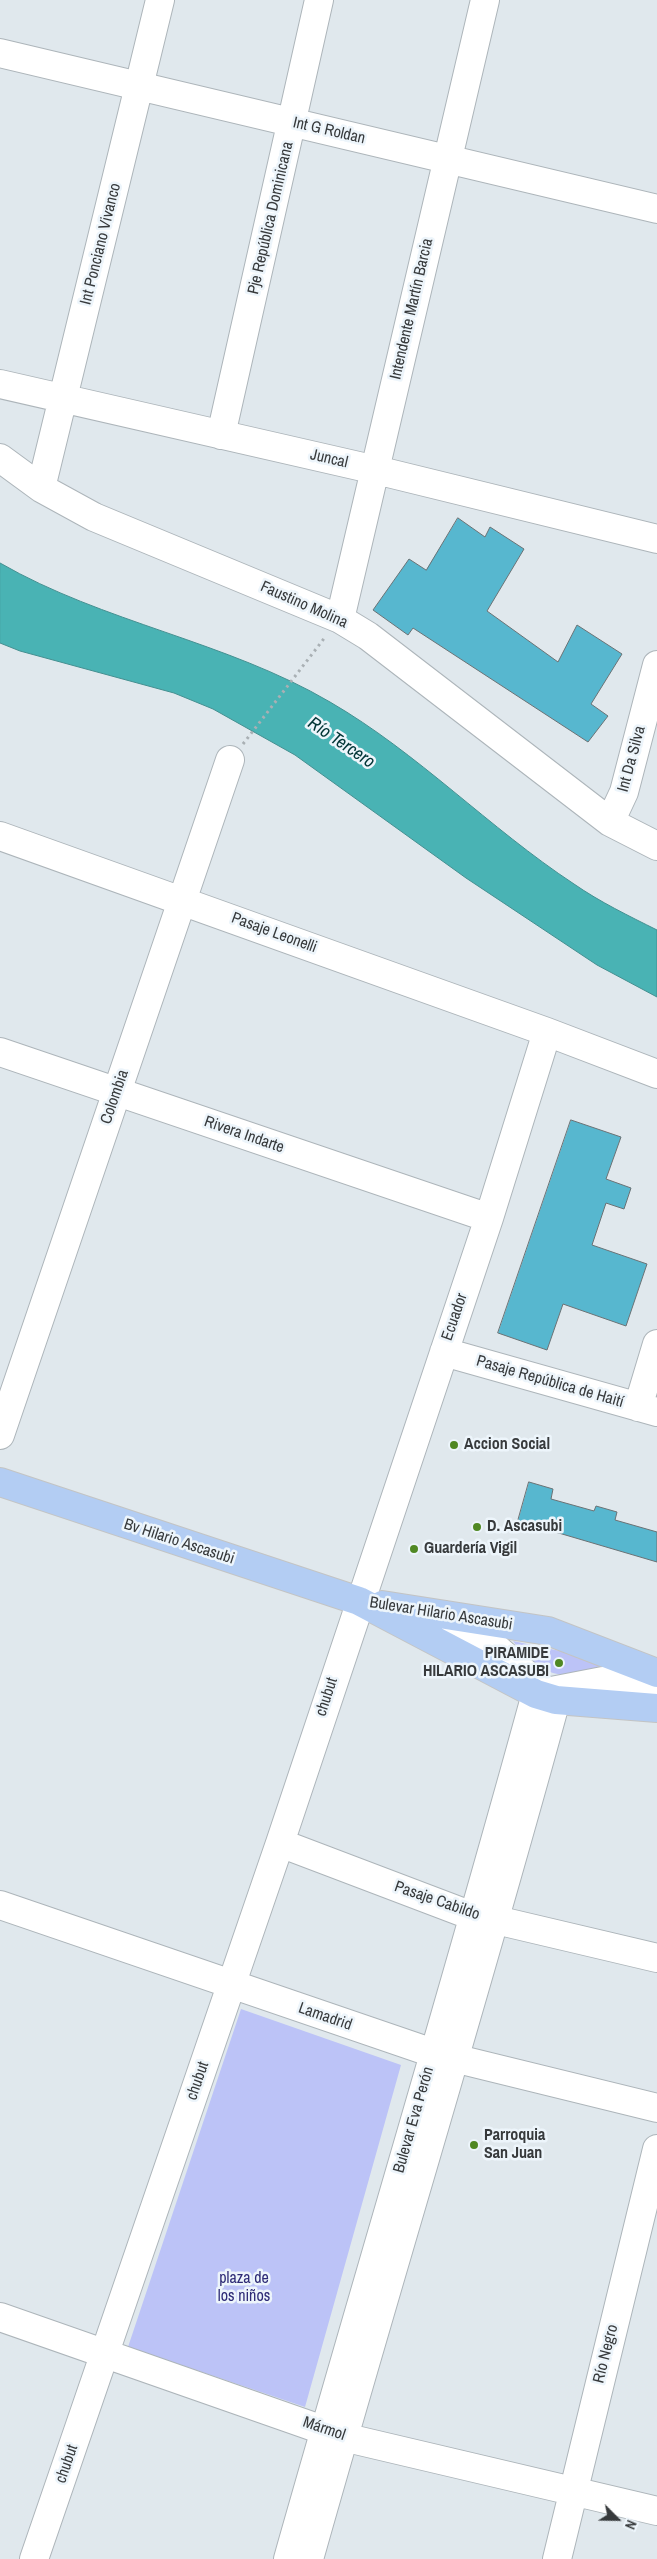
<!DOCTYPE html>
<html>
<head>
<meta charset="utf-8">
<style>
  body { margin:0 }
  #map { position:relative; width:657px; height:2559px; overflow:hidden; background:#e0e8ed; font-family:"Archivo Narrow",sans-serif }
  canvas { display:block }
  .north { position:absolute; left:592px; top:2494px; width:50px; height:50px; -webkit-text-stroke:4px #edf5fb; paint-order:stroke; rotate:113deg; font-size:14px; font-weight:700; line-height:20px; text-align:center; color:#373a3c }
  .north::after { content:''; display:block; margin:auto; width:18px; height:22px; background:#373a3c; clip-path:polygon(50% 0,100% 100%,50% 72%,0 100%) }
</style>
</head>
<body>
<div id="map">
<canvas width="657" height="2559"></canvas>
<div class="north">N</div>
</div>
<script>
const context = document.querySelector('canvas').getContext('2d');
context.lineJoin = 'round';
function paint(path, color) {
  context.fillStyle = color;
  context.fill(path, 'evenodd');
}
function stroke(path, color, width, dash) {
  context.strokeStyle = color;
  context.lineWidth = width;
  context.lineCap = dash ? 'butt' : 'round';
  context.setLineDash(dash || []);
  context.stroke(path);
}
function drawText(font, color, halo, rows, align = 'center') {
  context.font = font + ' "Archivo Narrow",sans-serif';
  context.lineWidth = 5;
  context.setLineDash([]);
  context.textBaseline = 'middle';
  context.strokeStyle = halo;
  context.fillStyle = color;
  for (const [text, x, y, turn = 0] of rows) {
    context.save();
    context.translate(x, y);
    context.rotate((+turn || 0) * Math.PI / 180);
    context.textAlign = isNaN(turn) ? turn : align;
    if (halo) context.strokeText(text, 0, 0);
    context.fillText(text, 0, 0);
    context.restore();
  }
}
const green = new Path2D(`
  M513,1641l47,10 44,14 -29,13 -22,-5 -22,-8z
  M241,2009l160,56 -96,342 -177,-60z`);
const water = new Path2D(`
  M0,563c104,60 226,78 330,139 88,51 159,126 244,182 26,18 55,32 83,46v67l-60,-32 -131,-87 -171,-123 -82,-46 -39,-16 -154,-42 -20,-8z`);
const building = new Path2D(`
  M458,518l27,19 5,-10 34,22 -37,62 71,51 19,-37 45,29 -31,50 17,12 -20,26 -175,-114 -5,7 -35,-25 36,-51 17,11z
  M571,1120l50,17 -15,42 25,9 -7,21 -18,-6 -14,42 55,19 -21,62 -63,-22 -16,46 -49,-17z
  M529,1482l24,7 -2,10 43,12 2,-5 21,6 -2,8 42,12v30l-139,-41z`);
const path = new Path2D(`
  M243,744l83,-108`);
const minor = new Path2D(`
  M0,53l657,156
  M0,384l376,86 281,69
  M221,435l98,-435
  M0,458l41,30 53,29 246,102 28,17 242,186 47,24
  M41,488l119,-488
  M340,619l145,-619
  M610,822l14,-30 33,-127
  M0,836l547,196 110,42
  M0,1052l489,166
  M444,1352l213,60
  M638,1407l19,-63
  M0,1435l230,-675
  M280,1843l195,74 21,3 161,38
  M0,1905l433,148 224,55
  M0,2317l343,120 314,74
  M34,2559l246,-716 209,-625 58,-186
  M288,2559c82,-289 169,-576 248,-865l67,-13h54
  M309,2559c81,-287 169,-572 247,-859l-60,-52 -53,-33
  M557,2559l100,-410`);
const major = new Path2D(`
  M0,1482l359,119 177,93 20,6 101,8
  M382,1605l166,26 109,42`);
const markers = [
  [454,1445,5,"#508823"],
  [477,1527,5,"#508823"],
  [414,1549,5,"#508823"],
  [559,1663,5,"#508823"],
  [474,2145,5,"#508823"]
];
const streetNames = [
  ["Int G Roldan",329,131,13],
  ["Pje República Dominicana",271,218,-77],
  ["Int Ponciano Vivanco",101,244,-76],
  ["Intendente Martín Barcia",412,309,-77],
  ["Juncal",329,459,13],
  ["Faustino Molina",304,605,24],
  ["Int Da Silva",632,759,-75],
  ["Pasaje Leonelli",274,933,20],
  ["Colombia",115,1097,-71],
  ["Rivera Indarte",244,1135,19],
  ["Ecuador",455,1317,-71],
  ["Pasaje República de Haití",550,1382,16],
  ["Bv Hilario Ascasubi",179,1542,18],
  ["Bulevar Hilario Ascasubi",441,1614,9],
  ["chubut",327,1697,-72],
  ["Pasaje Cabildo",437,1901,19],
  ["Lamadrid",325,2017,19],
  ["chubut",198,2081,-71],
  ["Bulevar Eva Perón",414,2120,-74],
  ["Río Negro",606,2354,-76],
  ["Mármol",324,2429,19],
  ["chubut",67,2464,-71]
];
const poiNames = [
  ["Accion Social",464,1445],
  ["D. Ascasubi",487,1527],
  ["Guardería Vigil",424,1549],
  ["PIRAMIDE",549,1654,"right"],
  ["HILARIO ASCASUBI",549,1672,"right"],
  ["Parroquia",484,2136],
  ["San Juan",484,2154]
];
const parkNames = [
  ["plaza de",244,2279],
  ["los niños",244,2297]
];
const waterNames = [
  ["Río Tercero",341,743,34]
];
paint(green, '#bcc3f7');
paint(water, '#49b3b4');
stroke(water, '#448f90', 1);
paint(building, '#57b7cf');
stroke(building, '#6a7275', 1);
stroke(minor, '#adb5ba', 30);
stroke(major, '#c3c4c4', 30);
stroke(path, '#a9b0b4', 3, [2.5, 4]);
stroke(minor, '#fff', 28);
stroke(major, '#b3cdf3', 28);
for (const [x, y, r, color] of markers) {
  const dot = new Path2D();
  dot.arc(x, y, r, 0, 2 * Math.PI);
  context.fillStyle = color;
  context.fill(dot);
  stroke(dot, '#edf5fb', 2);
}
drawText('16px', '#373a3c', '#edf5fb', streetNames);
drawText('bold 16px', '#373a3c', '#edf5fb', poiNames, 'left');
drawText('16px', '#2d2a76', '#edf5fb', parkNames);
drawText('italic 18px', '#023637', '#edf5fb', waterNames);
</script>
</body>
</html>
